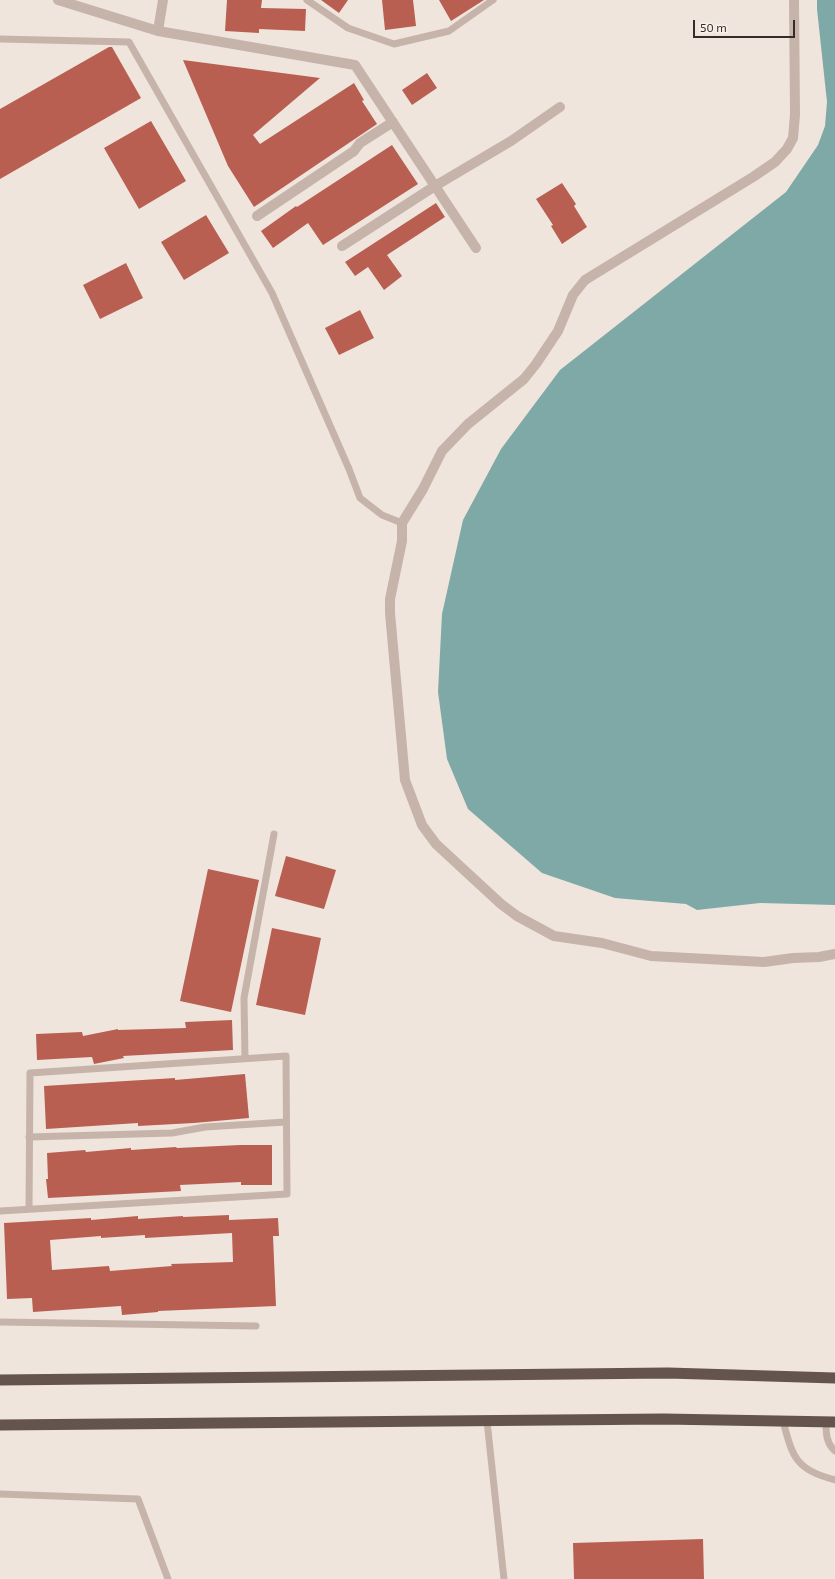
<!DOCTYPE html>
<html>
<head>
<meta charset="utf-8">
<style>
  body { margin:0 }
  #map { position:relative; width:835px; height:1579px; overflow:hidden; background:#efe5dd; font-family:"Exo 2",sans-serif }
  canvas { display:block }
  .scale { position:absolute; left:693px; top:20px; width:102px; height:18px; box-sizing:border-box; border:2px solid #352b29; border-top:0; padding-left:5px; font-size:12px; line-height:14px; white-space:nowrap; color:#352b29; -webkit-text-stroke:3px #f8efe9; paint-order:stroke }
</style>
</head>
<body>
<div id="map">
<canvas width="835" height="1579"></canvas>
<div class="scale">50 m</div>
</div>
<script>
const context = document.querySelector('canvas').getContext('2d');
context.lineJoin = 'round';
function paint(path, color) {
  context.fillStyle = color;
  context.fill(path, 'evenodd');
}
function stroke(path, color, width, dash) {
  context.strokeStyle = color;
  context.lineWidth = width;
  context.lineCap = dash ? 'butt' : 'round';
  context.setLineDash(dash || []);
  context.stroke(path);
}
const water = new Path2D(`
  M817,0h18v905l-75,-2 -63,7 -11,-6 -71,-6 -73,-25 -74,-64 -21,-50 -9,-67 4,-78 21,-94 38,-71 59,-79 226,-178 32,-47 7,-19 2,-24 -10,-93z`);
const building = new Path2D(`
  M227,0h35l-1,8 45,1 -1,22 -46,-2v4l-34,-2z
  M321,0h27l-9,13z
  M382,0h31l3,26 -31,4z
  M439,0h45l-33,21z
  M109,47h3l29,51 -141,81v-70z
  M183,60l137,18 -67,57 7,9 94,-61 10,17 -2,1 15,23 -123,83 -26,-41z
  M427,73l10,15 -25,17 -10,-15z
  M151,121l35,60 -47,28 -35,-61z
  M392,145l26,39 -95,61 -15,-22 -35,25 -12,-17 35,-25 1,1z
  M562,183l14,21 -2,2 13,21 -25,17 -11,-18 2,-1 -17,-26z
  M436,203l9,14 -58,38 15,21 -18,14 -16,-23 -13,9 -10,-14z
  M206,215l23,38 -45,27 -23,-38z
  M126,263l17,35 -43,21 -17,-34z
  M360,310l14,28 -35,17 -14,-27z
  M286,856l50,14 -12,39 -49,-13z
  M208,869l51,11 -28,132 -51,-11z
  M272,928l49,10 -16,77 -49,-10z
  M232,1020l1,30 -110,6 1,2 -30,6 -2,-7 -55,3 -1,-26 46,-2 1,4 35,-7v1l68,-2 -1,-6z
  M245,1074l4,44 -55,5 -56,3v-3l-92,6 -2,-43 131,-8v2z
  M240,1145h32v40h-31v-3l-61,3 1,6 -133,7 -2,-19h2l-1,-26 38,-3 1,2 45,-4v2l45,-3 1,1z
  M229,1215v5l49,-2 1,18h-6l3,70 -118,5v1l-36,3 -1,-9 -88,6 -1,-14 -25,1 -3,-76 87,-5v2l47,-4v3l45,-3v1zM232,1233l1,29 -62,2 1,2 -62,5 -1,-5 -57,4 -2,-30 51,-4v2l44,-3v3z
  M703,1539l1,40h-130l-1,-36z`);
const service = new Path2D(`
  M307,0l41,28 46,16 55,-13 44,-31
  M0,39l129,3 143,251 77,176 11,29 22,17 20,8
  M245,1058l-1,-60 30,-164
  M29,1137l143,-4 33,-6 81,-5
  M0,1211l287,-17 -1,-138 -256,17 -1,136
  M0,1322l256,4
  M487,1421l17,158
  M783,1421c10,38 13,48 52,59
  M826,1422c0,11 0,21 9,29
  M0,1494l138,5 30,80`);
const minor = new Path2D(`
  M58,0l100,31
  M163,0l-5,31 197,34 121,183
  M794,0l1,115 -2,23 -6,11 -12,13 -22,15 -168,103 -12,15 -15,36 -22,33 -12,15 -56,45 -26,27 -19,38 -21,34v18l-12,58v14l15,167 17,45 14,19 65,60 16,12 37,20 48,7 49,13 113,6 29,-4 26,-1 16,-3
  M257,216l97,-65 6,-8 33,-21
  M342,246l93,-60 76,-45 49,-34`);
const trunk = new Path2D(`
  M0,1380l668,-7 167,5
  M0,1425l664,-6 171,3`);
paint(water, '#7fa9a6');
paint(building, '#b85f52');
stroke(service, '#c6b4ab', 7);
stroke(minor, '#c6b4ab', 10);
stroke(trunk, '#65534e', 11);
</script>
</body>
</html>
